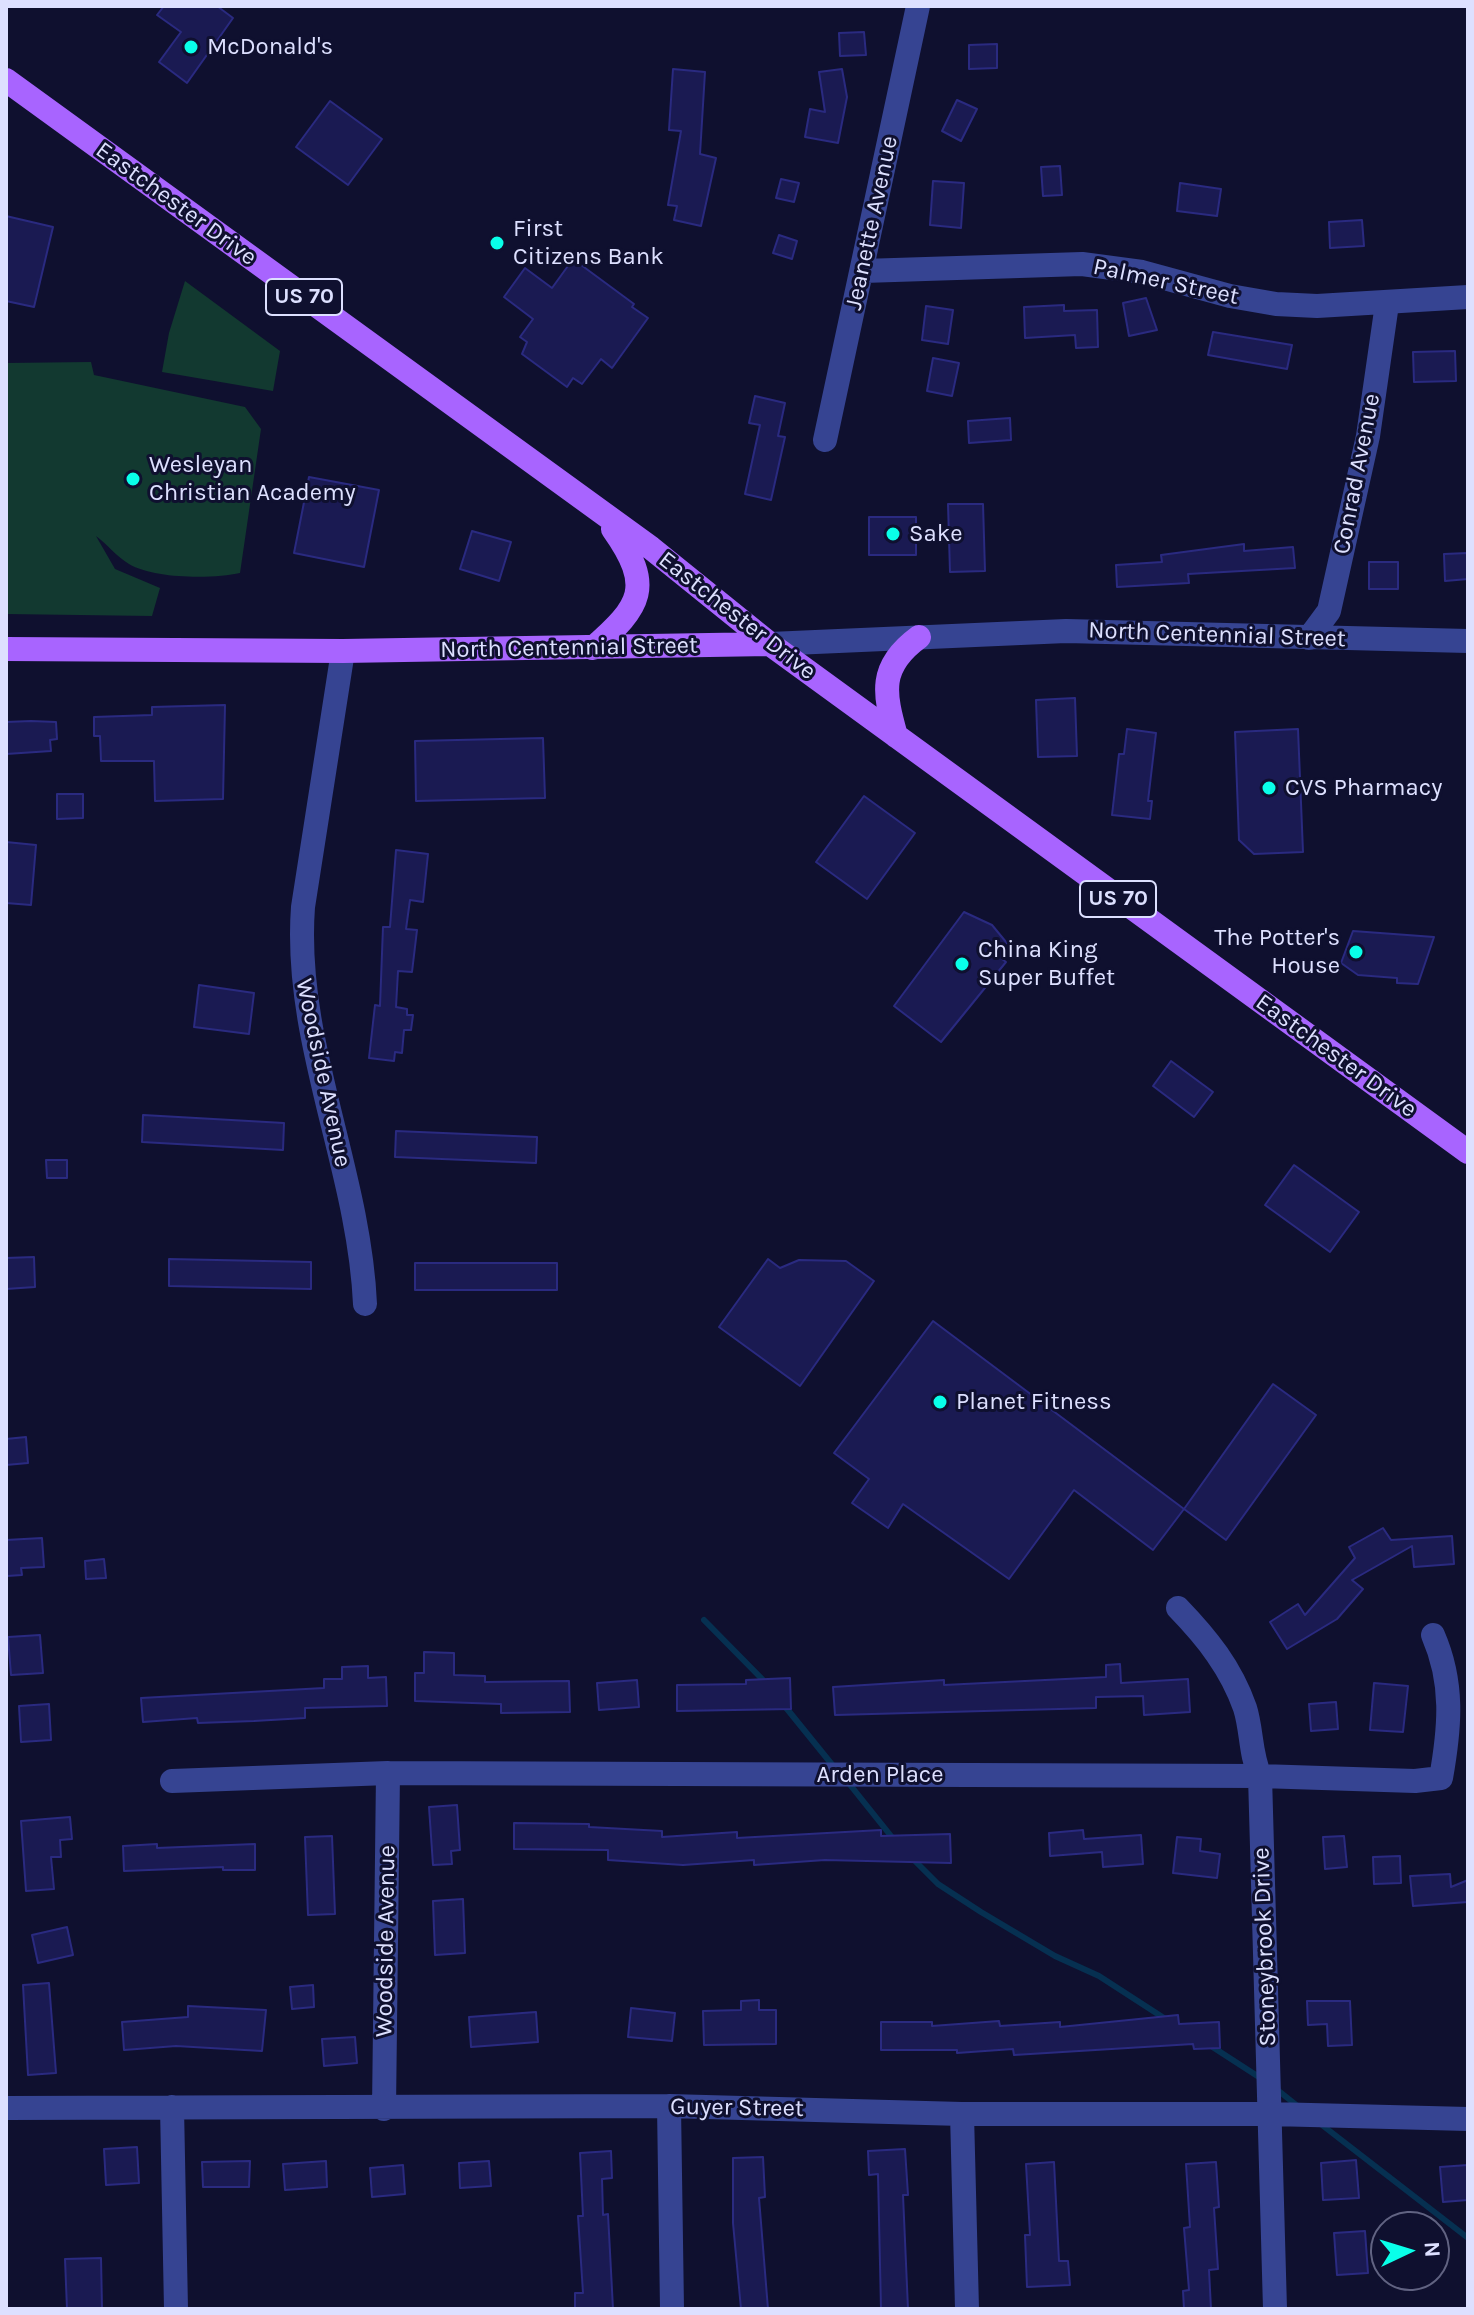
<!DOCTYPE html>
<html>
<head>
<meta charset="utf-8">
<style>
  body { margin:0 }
  #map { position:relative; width:1474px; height:2315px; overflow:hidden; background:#0f102f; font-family:Karla,sans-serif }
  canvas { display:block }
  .frame { position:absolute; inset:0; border:8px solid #dde0ff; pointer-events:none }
  .north { position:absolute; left:1370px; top:2211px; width:80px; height:80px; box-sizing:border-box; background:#0f102f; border:2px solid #616382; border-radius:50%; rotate:86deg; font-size:22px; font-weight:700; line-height:32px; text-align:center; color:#dde0ff }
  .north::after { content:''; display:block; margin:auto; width:28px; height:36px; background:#09ffe9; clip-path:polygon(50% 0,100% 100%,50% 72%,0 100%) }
</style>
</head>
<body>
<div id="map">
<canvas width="1474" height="2315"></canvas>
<div class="frame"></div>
<div class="north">N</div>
</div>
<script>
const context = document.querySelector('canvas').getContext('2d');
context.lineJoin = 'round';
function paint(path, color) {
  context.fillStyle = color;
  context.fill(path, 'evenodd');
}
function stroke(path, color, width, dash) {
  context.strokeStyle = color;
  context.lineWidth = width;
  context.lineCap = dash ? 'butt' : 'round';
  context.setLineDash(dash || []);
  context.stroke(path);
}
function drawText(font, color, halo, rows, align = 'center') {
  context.font = font + ' Karla,sans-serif';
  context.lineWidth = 6;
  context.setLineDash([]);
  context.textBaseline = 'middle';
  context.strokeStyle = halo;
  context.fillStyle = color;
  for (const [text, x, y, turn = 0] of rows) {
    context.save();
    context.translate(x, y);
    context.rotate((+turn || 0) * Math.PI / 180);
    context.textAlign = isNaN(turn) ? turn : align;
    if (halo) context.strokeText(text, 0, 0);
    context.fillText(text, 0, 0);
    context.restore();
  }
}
const green = new Path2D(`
  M185,281l95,70 -7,40 -111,-19 7,-39z
  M91,362l3,13 151,32 16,22 -21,144c-27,6 -86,6 -111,-9 -12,-7 -22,-20 -33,-28l19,33 45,19 -8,28 -146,-2v-251z`);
const stream = new Path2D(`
  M704,1620l62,63
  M783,1704l51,63
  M847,1781l48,60
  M911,1857l27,27 43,28 74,44 44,20 68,44
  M1211,2046l51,33
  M1275,2088l25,20
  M1322,2125l146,113`);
const building = new Path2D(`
  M164,6h53l16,12 -46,65 -28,-21 22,-30 -24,-17z
  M864,32l2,23 -26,1 -1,-23z
  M997,44v24l-28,1v-24z
  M673,69l32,3 -5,82 16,4 -15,68 -27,-6 3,-14 -9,-1 13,-74 -12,-1z
  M842,69l5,28 -9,46 -33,-6 5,-28 15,3 -6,-40z
  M957,100l20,9 -16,32 -19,-10z
  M330,101l52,38 -34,46 -52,-38z
  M1060,166l2,29 -19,1 -2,-29z
  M781,179l18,4 -5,19 -18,-4z
  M933,181l31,2 -3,45 -31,-3z
  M1180,183l41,6 -4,27 -40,-5z
  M6,216l47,11 -19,80 -28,-6z
  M1362,220l2,26 -34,2 -1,-26z
  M779,235l18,6 -5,18 -19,-6z
  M573,259l61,45 -2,3 16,11 -36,50 -11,-9 -19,25 -9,-6 -6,9 -45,-33 5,-12 -7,-5 13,-18 -29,-22 21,-29 27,20z
  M1146,298l11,32 -28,6 -6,-33z
  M1064,305v6l33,-1 1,37 -22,1 -1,-13 -50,3 -1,-31z
  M926,306l27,4 -5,34 -26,-4z
  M1213,332l79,13 -5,24 -79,-14z
  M1455,351l1,30 -42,1 -1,-30z
  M933,358l26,5 -7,33 -25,-5z
  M755,396l30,7 -7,33 7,1 -14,63 -26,-6 15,-69 -11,-2z
  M1010,418l1,22 -42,3 -1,-22z
  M309,477l70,13 -15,77 -70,-14z
  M948,504h35l2,67 -35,1z
  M869,517h47v38h-47z
  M472,531l39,11 -12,39 -39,-12z
  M1244,544v7l49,-4 2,21 -107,6 1,9 -72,4 -1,-22 46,-3 -1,-7z
  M1468,553v26l-23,2 -1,-27z
  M1369,562h29v27h-29z
  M1075,698l2,58 -39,1 -2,-57z
  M225,705l-2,94 -68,2 -1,-40h-53l-1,-25h-6v-19l58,-2v-8z
  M31,721l25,1 1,17 -7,1 1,11 -45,3v-32z
  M1127,729l29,4 -8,68h4l-2,18 -38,-4 7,-61h5z
  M1298,729l5,123 -49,2 -15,-14 -4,-108z
  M543,738l2,60 -129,3 -1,-60z
  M57,794h26v24l-26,1z
  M864,796l51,37 -48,66 -51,-37z
  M6,842l30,3 -5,60 -25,-2z
  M396,850l32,4 -5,48 -13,-2 -4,29 11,1 -5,42 -14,-1 -2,36 11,2v6h6l-2,15h-7l-2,23 -7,-1 -1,9 -25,-3 6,-53 5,1 3,-79h7z
  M964,912l28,13 19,23 -9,11 4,3 -65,80 -47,-36z
  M1353,931l81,6 -16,47 -21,-1v-5l-39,-3 -17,-12z
  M199,985l55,8 -5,41 -55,-7z
  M1171,1061l42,31 -19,25 -41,-31z
  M143,1115l141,8 -1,27 -141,-8z
  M396,1131l141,6 -1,26 -141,-6z
  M46,1160h21v18h-20z
  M1294,1165l65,47 -29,40 -65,-47z
  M34,1257l1,30 -29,2v-31z
  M169,1259l142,3v27l-142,-3z
  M768,1259l12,9 19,-8 47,1 28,20 -74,105 -81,-59z
  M415,1263h142v27h-142z
  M933,1321l251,188 -31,41 -79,-60 -65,89 -106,-75 -15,24 -36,-25 17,-24 -35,-26z
  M1273,1384l43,31 -90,125 -42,-31z
  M26,1437l2,26 -22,2v-26z
  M1383,1528l8,12 61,-4 2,28 -40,3 -2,-21 -60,34 11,9 -26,30 -50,30 -17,-27 28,-18 7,11 50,-57 -6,-11z
  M42,1538l2,29 -23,1 1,7 -15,1 -1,-36z
  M104,1559l2,19 -20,1 -1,-18z
  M40,1635l3,38 -32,2 -3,-38z
  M424,1652l30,1v22l31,1v6l84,-1 1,31 -69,1v-9l-86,-3v-28h9z
  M1120,1664l1,19 67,-4 2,33 -46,3 -1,-19 -47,1v11l-261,7 -2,-28 111,-7v5l162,-8v-12z
  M368,1666v12l18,-1 1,29 -82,2v10l-51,3 -56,2 -1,-5 -54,4 -2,-24 183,-10v-9h18v-12z
  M790,1678l1,31 -114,2v-26l69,-1v-4z
  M637,1680l2,27 -40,3 -2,-27z
  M1374,1683l34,3 -5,46 -33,-2z
  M1336,1702l2,27 -27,2 -2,-27z
  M49,1704l2,36 -30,2 -2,-36z
  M457,1805l3,45 -9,1 1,13 -19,1 -4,-58z
  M70,1817l2,22 -12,1 1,17h-10l3,32 -28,2 -5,-70z
  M514,1823l75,1v3l73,4v6l75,-5v6l144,-8v6l69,-2 1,29 -126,-3 -71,5v-5l-71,5 -75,-5v-10l-94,-1z
  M1083,1830l1,9 57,-4 2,29 -40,3 -1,-15 -52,4 -1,-23z
  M332,1836l3,78 -27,1 -3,-78z
  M1344,1836l3,31 -22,2 -2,-32z
  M1177,1837l24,2 -1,12 20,3 -3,24 -44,-5z
  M157,1844v4l98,-4v26h-32v-3l-99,4 -1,-25z
  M1400,1856l1,27 -27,1 -1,-27z
  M1450,1874l1,13 17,-7v22l-55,4 -3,-30z
  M463,1899l2,54 -30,2 -2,-54z
  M67,1927l6,28 -35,8 -6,-28z
  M49,1983l7,90 -28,2 -5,-90z
  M313,1985l1,22 -22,2 -2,-22z
  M759,2000v10h17v34l-72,1 -1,-34 38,-1v-9z
  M1307,2001h43l2,44 -24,1 -1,-22 -19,1z
  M188,2006l78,4 -4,41 -86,-5 -52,4 -2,-28 66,-5z
  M631,2008l44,5 -3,28 -44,-4z
  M536,2012l2,30 -67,5 -2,-30z
  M1178,2015l1,9 40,-2 1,26 -26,1 -1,-5 -179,11 -1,-6 -56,4v-3h-76v-28h51v4l67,-5 1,5 60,-4v5z
  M355,2037l2,26 -33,3 -2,-27z
  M137,2147l2,36 -33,2 -2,-36z
  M905,2149l3,46h-5l5,114h-27l-3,-135 -9,1 -1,-24z
  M611,2151l1,27 -10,1 1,36 5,-1 5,95h-38v-16h8l-5,-77h5l-3,-63z
  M763,2157l2,40 -6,1 9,111h-27l-8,-86v-65z
  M1356,2160l3,38 -36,2 -2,-37z
  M250,2161l-1,26h-46l-1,-25z
  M326,2161l1,26 -42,3 -2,-26z
  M489,2161l2,25 -31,2 -1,-25z
  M1054,2162l5,99h9l2,24 -43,2 -2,-52h5l-4,-71z
  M1216,2162l3,45 -5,1 4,61 -9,1 2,39h-27l-1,-18 6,-1 -5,-62 6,-1 -4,-63z
  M403,2165l2,29 -33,3 -2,-29z
  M1468,2165v35l-25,2 -3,-35z
  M1365,2231l3,42 -31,2 -3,-42z
  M101,2258l1,51h-35l-2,-50z`);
const minor = new Path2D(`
  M863,271l219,-7 60,8 88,24 46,8 41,2 151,-9
  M825,440l93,-434
  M1309,638l20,-27 39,-175 19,-132
  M770,644l296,-13 402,10
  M343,651l-40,256c-10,135 56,262 62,397
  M1178,1608c29,30 53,60 67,100 7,22 5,46 15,68l15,533
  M172,1781l216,-8 872,3 155,5 26,-3c9,-51 13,-95 -8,-143
  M669,2106l3,203
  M172,2107l4,202
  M6,2108l663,-2 293,8h309l197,5
  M384,2109l4,-336
  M962,2114l5,195`);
const major = new Path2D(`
  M6,80l645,468 119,96 698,508
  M593,648c48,-42 61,-61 20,-119
  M6,649l337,2 427,-7
  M896,736c-12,-43 -18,-69 23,-99`);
const markers = [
  [191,47,8,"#09ffe9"],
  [497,243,8,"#09ffe9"],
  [133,479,8,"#09ffe9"],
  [893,534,8,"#09ffe9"],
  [1269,788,8,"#09ffe9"],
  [1356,952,8,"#09ffe9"],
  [962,964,8,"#09ffe9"],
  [940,1402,8,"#09ffe9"]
];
const shields = [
  [304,297,76],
  [1118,899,76]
];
const shieldNames = [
  ["US 70",304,297],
  ["US 70",1118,899]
];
const poiNames = [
  ["McDonald's",207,47],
  ["First",513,229],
  ["Citizens Bank",513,257],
  ["Wesleyan",149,465],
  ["Christian Academy",149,493],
  ["Sake",909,534],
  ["CVS Pharmacy",1285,788],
  ["The Potter's",1340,938,"right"],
  ["House",1340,966,"right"],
  ["China King",978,950],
  ["Super Buffet",978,978],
  ["Planet Fitness",956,1402]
];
const streetNames = [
  ["Eastchester Drive",176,204,36],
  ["Jeanette Avenue",872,223,-78],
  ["Palmer Street",1166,282,12],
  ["Conrad Avenue",1357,474,-79],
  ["Eastchester Drive",737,616,38],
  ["North Centennial Street",1217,635,2],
  ["North Centennial Street",569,648,-1],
  ["Eastchester Drive",1336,1056,36],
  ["Woodside Avenue",323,1073,78],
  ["Arden Place",880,1775],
  ["Woodside Avenue",386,1941,-89],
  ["Stoneybrook Drive",1265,1947,-92],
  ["Guyer Street",737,2108,1]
];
paint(green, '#123930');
stroke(stream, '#063051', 6);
paint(building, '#1a1a52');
stroke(building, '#2a2a80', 2);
stroke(minor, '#364492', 24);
stroke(major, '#a864ff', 24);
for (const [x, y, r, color] of markers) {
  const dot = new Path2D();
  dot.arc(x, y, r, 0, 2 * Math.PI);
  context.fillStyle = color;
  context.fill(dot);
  stroke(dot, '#0f102f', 3);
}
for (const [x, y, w] of shields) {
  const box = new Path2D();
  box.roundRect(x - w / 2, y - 18, w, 36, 6);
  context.fillStyle = '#0f102f';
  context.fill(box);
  stroke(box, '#dde0ff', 2);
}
drawText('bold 22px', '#dde0ff', null, shieldNames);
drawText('24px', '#dde0ff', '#0f102f', poiNames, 'left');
drawText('24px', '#dde0ff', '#0f102f', streetNames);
</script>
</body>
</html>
